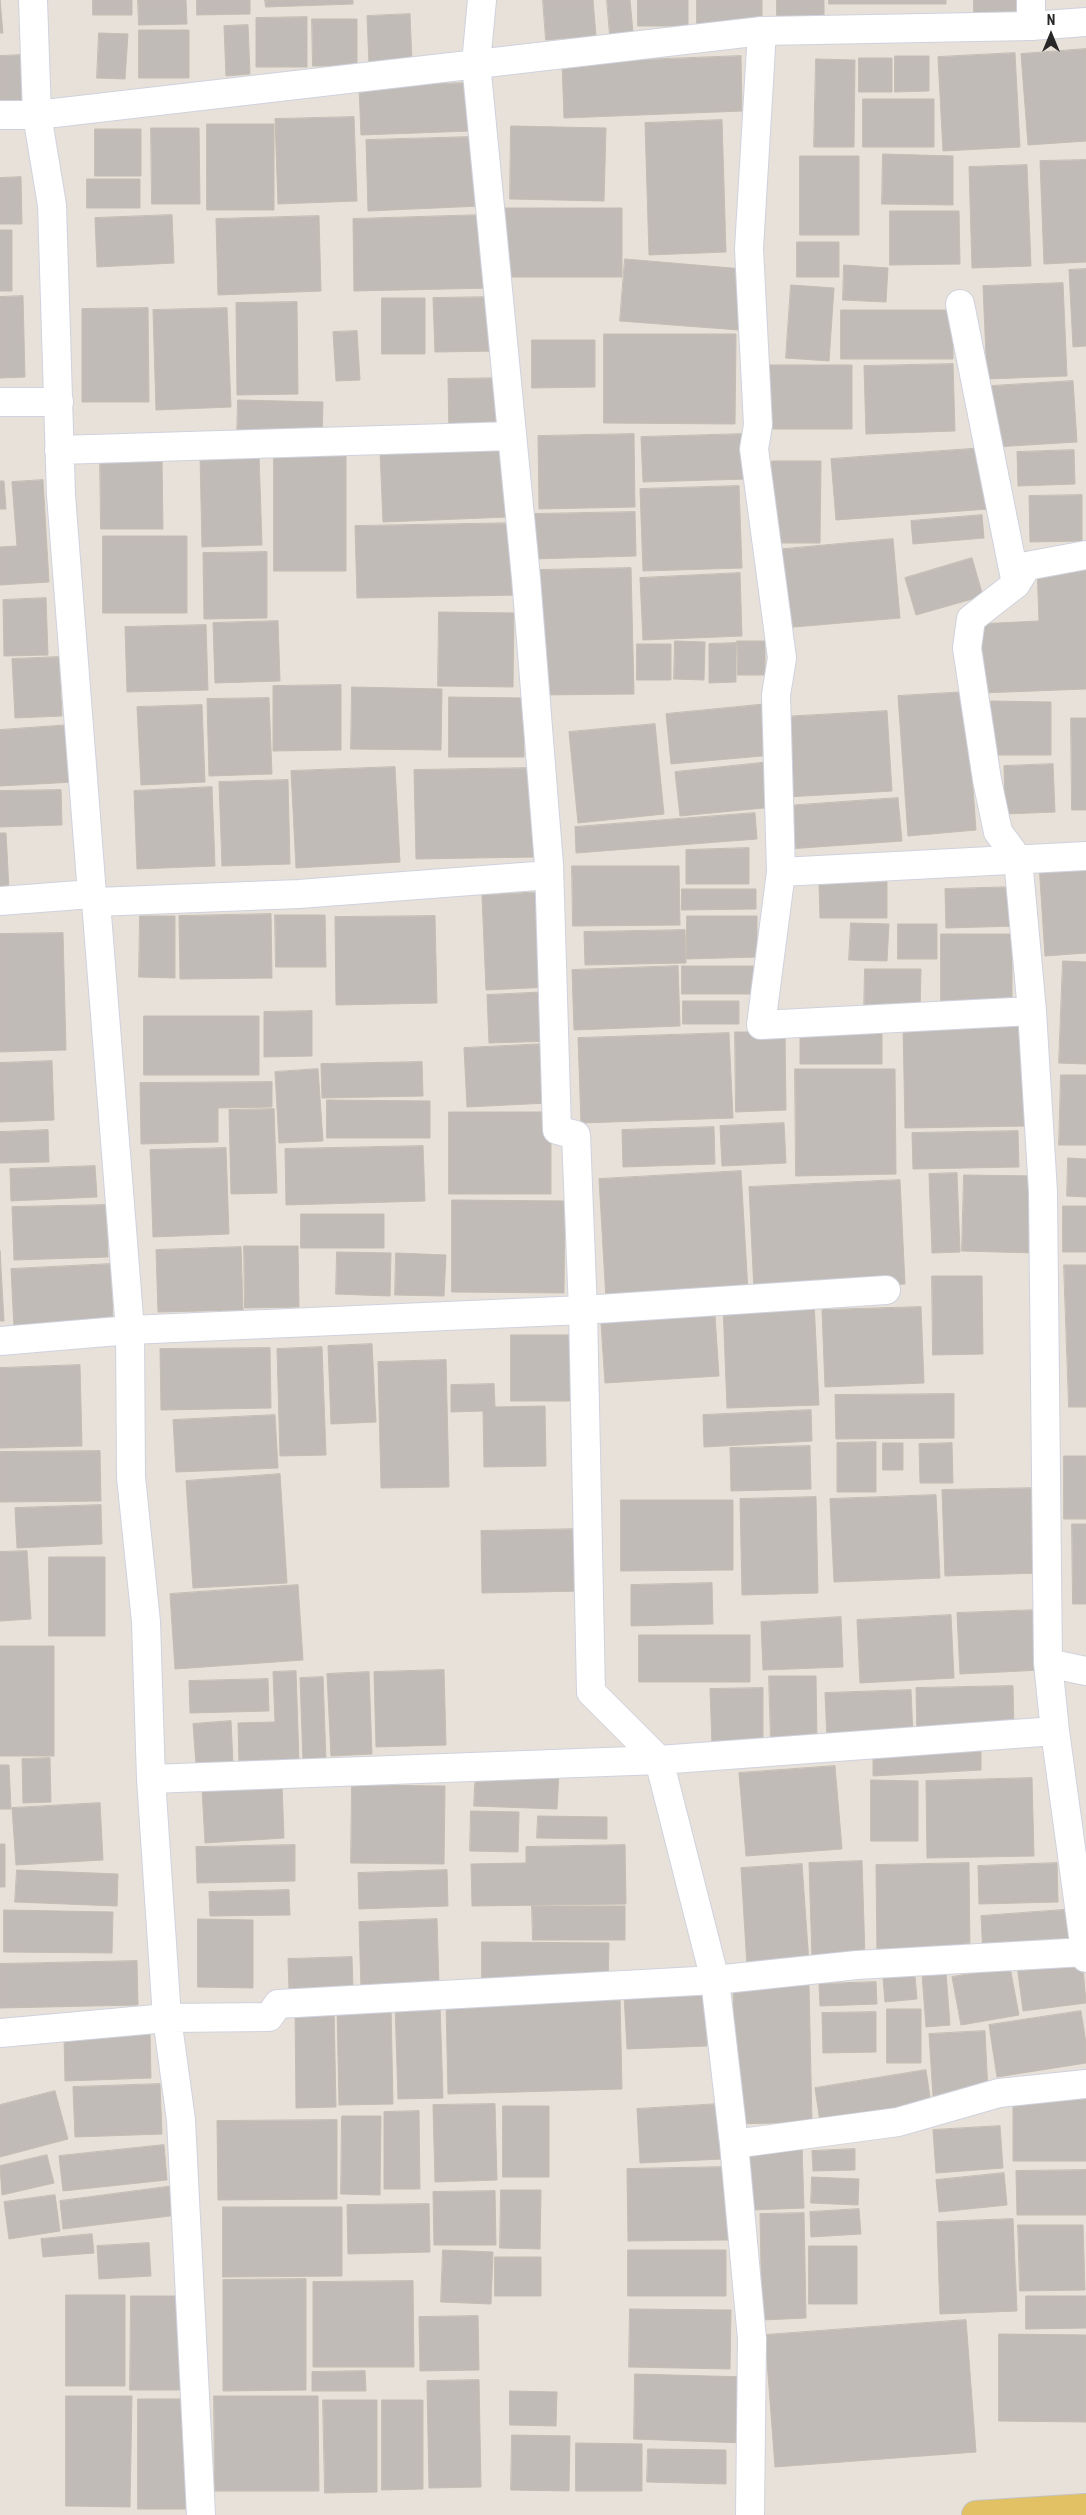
<!DOCTYPE html>
<html>
<head>
<meta charset="utf-8">
<style>
  body { margin:0 }
  #map { position:relative; width:1086px; height:2515px; overflow:hidden; background:#e8e1d9; font-family:"Roboto Condensed",sans-serif }
  canvas { display:block }
  .north { position:absolute; left:1026px; top:10px; width:50px; height:50px; -webkit-text-stroke:4px #fff; paint-order:stroke; rotate:0deg; font-size:14px; font-weight:700; line-height:20px; text-align:center; color:#272727 }
  .north::after { content:''; display:block; margin:auto; width:18px; height:22px; background:#272727; clip-path:polygon(50% 0,100% 100%,50% 72%,0 100%) }
</style>
</head>
<body>
<div id="map">
<canvas width="1086" height="2515"></canvas>
<div class="north">N</div>
</div>
<script>
const context = document.querySelector('canvas').getContext('2d');
context.lineJoin = 'round';
function paint(path, color) {
  context.fillStyle = color;
  context.fill(path, 'evenodd');
}
function stroke(path, color, width, dash) {
  context.strokeStyle = color;
  context.lineWidth = width;
  context.lineCap = dash ? 'butt' : 'round';
  context.setLineDash(dash || []);
  context.stroke(path);
}
const building = new Path2D(`
  M0,0l3,33h-3z
  M93,0h39v15h-39z
  M138,0h48l1,24 -48,1z
  M197,0h53v14l-53,1z
  M265,0h88v4l-87,3z
  M543,0h50l3,36 -50,4z
  M607,0h23l3,32 -23,3z
  M638,0h50v26h-50z
  M697,0h65v25h-65z
  M777,0h47v19h-47z
  M829,0h117v4h-117z
  M974,0h52v15l-52,1z
  M410,14l2,48 -43,3 -2,-49z
  M307,17v50h-51v-49z
  M312,19h45v47h-44z
  M248,25l2,49 -24,2 -2,-50z
  M139,30h50v48h-50z
  M99,33l29,1 -3,45 -28,-1z
  M1086,49v92l-58,4 -7,-91z
  M1015,53l5,94 -77,4 -5,-94z
  M21,55l2,48 -23,1v-48z
  M741,56l1,55 -178,7 -2,-55z
  M895,56h34v35l-34,1z
  M859,58h33v34h-33z
  M816,59l39,1 -1,87h-40z
  M469,83l2,48 -110,4 -2,-49z
  M863,99h71v48h-71z
  M354,117l3,84 -79,3 -3,-85z
  M722,120l4,132 -77,3 -4,-132z
  M207,124h67v86h-67z
  M511,126l95,2 -2,73 -94,-2z
  M151,128h48l1,76h-48z
  M95,129h46v47h-46z
  M471,137l10,69 -113,5 -2,-71z
  M883,154l70,2v49l-71,-1z
  M800,156h59v79h-59z
  M1086,160v102l-42,2 -4,-103z
  M1027,165l4,101 -59,2 -3,-101z
  M21,177l1,47h-22v-46z
  M87,179h53v29h-53z
  M503,208h119v69h-119z
  M890,211h69l1,53 -70,1z
  M172,215l2,48 -77,4 -2,-49z
  M482,215l10,73 -138,3 -1,-72z
  M319,216l2,75 -103,4 -2,-76z
  M0,230h12v61h-12z
  M797,242h42v35h-42z
  M625,259l118,10 -4,61 -119,-9z
  M844,265l44,3 -2,34 -43,-2z
  M1086,269v77l-13,1 -4,-77z
  M1063,283l4,93 -80,3 -4,-93z
  M791,285l43,3 -5,73 -43,-3z
  M23,296l2,81 -25,1v-81z
  M494,297l4,54 -63,1 -2,-54z
  M382,298h43v56h-43z
  M297,302l1,92 -61,1 -1,-92z
  M148,308l1,94h-67v-93z
  M227,308l4,99 -75,3 -3,-100z
  M841,310h112v49h-112z
  M357,331l3,49 -24,1 -3,-49z
  M604,334h132l-1,90 -131,-1z
  M532,340h63v47l-63,1z
  M953,364l2,67 -89,3 -2,-68z
  M768,365h84v64h-84z
  M506,378l1,54 -58,2 -1,-55z
  M1073,381l4,61 -83,5 -3,-61z
  M238,400l85,2 -1,37 -85,-1z
  M634,434l1,73 -96,2 -1,-73z
  M744,434l2,45 -103,3 -2,-45z
  M506,446l3,71 -126,5 -3,-71z
  M984,448l5,61 -153,11 -5,-61z
  M1074,450l1,34 -57,2 -1,-34z
  M274,453h72v118h-72z
  M259,454l3,91 -60,2 -2,-92z
  M100,459h62l1,70h-62z
  M772,461h49l-1,82h-49z
  M43,480l6,102 -49,3v-38l17,-1 -5,-64z
  M0,481h4l2,28h-6z
  M739,486l3,82 -99,3 -3,-82z
  M1082,495v46l-52,1 -1,-46z
  M635,512l1,44 -103,3v-45z
  M982,515l2,23 -71,6 -2,-23z
  M519,523l2,72 -164,3 -2,-72z
  M103,536h84v77h-84z
  M893,539l7,79 -118,10 -8,-78z
  M267,552v66l-63,1 -1,-66z
  M972,558l11,38 -67,19 -11,-37z
  M1086,565v124l-105,4 -3,-69 61,-3 -2,-55z
  M631,568l3,126 -94,1 -2,-125z
  M740,573l2,63 -99,4 -3,-62z
  M46,598l2,57 -44,1 -1,-56z
  M439,612l75,1 -1,74 -75,-1z
  M278,621l2,60 -65,2 -2,-60z
  M206,625l2,65 -81,2 -2,-65z
  M675,641l30,1 -1,38 -30,-1z
  M737,641h28v34h-27z
  M736,643v39l-27,1v-39z
  M637,644h34v36h-34z
  M59,657l3,59 -47,2 -3,-59z
  M341,685v65l-68,1v-65z
  M352,687l90,2 -1,61 -90,-1z
  M966,692l10,138 -68,6 -10,-140z
  M449,697l75,1v59h-75z
  M269,698l3,76 -63,2 -2,-77z
  M991,701l60,1v53h-61z
  M768,704l5,51 -102,9 -5,-50z
  M202,705l3,77 -64,3 -4,-78z
  M887,711l5,80 -105,6 -5,-80z
  M1071,718h15v92h-14z
  M655,724l9,90 -86,9 -9,-91z
  M70,725l4,57 -74,4v-56z
  M770,762l4,45 -94,9 -5,-44z
  M1053,764l2,48 -50,2 -1,-48z
  M395,767l5,95 -104,6 -5,-97z
  M533,768l1,89 -118,2 -2,-89z
  M288,780l2,84 -68,2 -3,-84z
  M212,787l3,79 -78,3 -3,-78z
  M61,790l1,35 -62,2v-36z
  M898,798l4,43 -114,8 -3,-43z
  M755,813l2,26 -181,14 -1,-26z
  M0,833h6l3,56 -9,1z
  M749,848v36h-63v-34z
  M1086,861v92l-41,3 -6,-92z
  M572,866h107l1,59 -107,1z
  M887,882v36h-67l-1,-35z
  M1017,887l1,39 -72,2 -1,-39z
  M682,889h74v20l-74,1z
  M546,892l4,95 -64,3 -4,-95z
  M271,914l1,64 -92,1 -1,-63z
  M275,915h50l1,52h-50z
  M140,916h35v62l-36,-1z
  M435,916l2,87 -101,2 -1,-88z
  M687,916h70v41l-70,2z
  M851,923l38,1 -2,37 -38,-1z
  M898,924h39v35h-39z
  M685,930l1,33 -101,2 -1,-33z
  M63,933l3,117 -66,2v-118z
  M941,934h71v73h-71z
  M1063,961l23,1v102l-27,-1z
  M678,966l2,60 -106,4 -2,-60z
  M682,966h73v28h-73z
  M865,969h56l-1,43h-56z
  M550,992l3,49 -64,2 -2,-48z
  M683,1001h56v23h-56z
  M312,1011v45l-48,1v-45z
  M1024,1015l3,111 -122,2 -2,-102z
  M144,1016h115v59h-115z
  M882,1021v43h-82v-36z
  M735,1032h50l1,78 -50,2z
  M729,1033l4,85 -152,5 -3,-85z
  M545,1044l3,59 -81,4 -3,-59z
  M52,1061l2,59 -54,2v-59z
  M422,1062l1,34 -101,2 -1,-34z
  M318,1069l5,72 -44,2 -4,-71z
  M795,1069h100l1,105 -100,2z
  M1061,1075h25v70h-27z
  M272,1082v25l-54,1v34l-77,2 -1,-61z
  M327,1100l103,1v37h-103z
  M274,1109l3,84 -46,1 -2,-84z
  M449,1112h102v82h-102z
  M784,1123l2,40 -64,3 -2,-40z
  M714,1127l1,37 -92,3 -1,-37z
  M48,1130l1,32 -49,1v-31z
  M1018,1131l1,36 -106,2 -1,-36z
  M423,1146l2,55 -139,4 -1,-56z
  M226,1148l3,86 -76,3 -3,-87z
  M1068,1158l18,1v38l-19,-1z
  M95,1166l2,31 -86,4 -1,-32z
  M741,1171l7,120 -142,8 -7,-120z
  M957,1173l3,79 -28,1 -3,-79z
  M964,1175l72,1 -2,77 -72,-2z
  M900,1180l5,104 -151,7 -5,-104z
  M452,1200l113,1 -1,92 -112,-1z
  M106,1205l2,52 -94,3 -2,-53z
  M1063,1206h23v46h-23z
  M301,1214h83v34h-83z
  M244,1246h54l1,61 -54,1z
  M241,1247l2,63 -85,2 -2,-62z
  M0,1251l4,70h-4z
  M337,1252l54,1 -1,43 -54,-2z
  M396,1253l50,2 -2,41 -49,-1z
  M111,1264l2,60 -99,4 -3,-59z
  M1064,1265h22v142h-17z
  M932,1276h50l1,78 -50,1z
  M814,1301l5,104 -92,3 -4,-103z
  M921,1307l3,76 -99,4 -3,-77z
  M715,1315l4,61 -114,7 -4,-60z
  M511,1335h66l1,66h-67z
  M372,1344l4,78 -45,2 -3,-78z
  M322,1347l4,108 -46,1 -3,-107z
  M270,1348l1,60 -110,2 -1,-61z
  M446,1360l3,127 -68,1 -3,-126z
  M80,1365l2,81 -82,2v-80z
  M494,1384l1,23 50,-1 1,60 -62,1 -1,-56 -32,1v-27z
  M954,1394v44l-118,1 -1,-44z
  M811,1410l1,31 -108,6 -1,-32z
  M275,1415l3,53 -102,4 -3,-52z
  M876,1442v50h-39v-49z
  M883,1443h20v27h-20z
  M952,1443l1,40h-33l-1,-39z
  M810,1446l1,43 -80,2 -1,-43z
  M100,1451l1,50 -101,1v-50z
  M1064,1456h22v63h-22z
  M280,1474l7,109 -94,5 -7,-107z
  M1038,1488l2,85 -95,3 -3,-86z
  M936,1495l4,83 -106,4 -4,-83z
  M816,1497l2,96 -76,2 -2,-96z
  M621,1500h112v70l-112,1z
  M101,1505l1,39 -85,4 -2,-40z
  M1072,1524h14v80h-13z
  M581,1529l2,62 -101,2 -1,-62z
  M27,1551l4,68 -31,2v-69z
  M49,1557h56v79h-56z
  M712,1583l1,41 -82,2v-41z
  M298,1585l5,75 -128,9 -5,-75z
  M1039,1610l3,60 -82,4 -3,-61z
  M951,1615l3,63 -94,5 -3,-63z
  M841,1617l2,50 -80,3 -2,-48z
  M639,1635h111v47h-111z
  M0,1646h54v110h-54z
  M444,1670l2,75 -70,2 -2,-75z
  M296,1671l3,91 -60,2 -1,-41 37,-1 -2,-50z
  M369,1672l3,82 -41,2 -4,-82z
  M769,1676h47l1,64 -46,3z
  M323,1677l3,84h-23l-3,-83z
  M268,1679l1,32 -79,2 -1,-32z
  M1013,1686l1,45 -97,2 -1,-45z
  M763,1688v56h-51l-2,-55z
  M911,1690l2,47 -86,3 -2,-47z
  M231,1721l2,42 -37,2 -3,-41z
  M981,1743v27l-108,6v-26z
  M50,1758l1,44 -28,1 -1,-44z
  M0,1765h9l2,44h-11z
  M835,1766l7,83 -96,7 -7,-83z
  M476,1769l83,3 -2,37 -83,-3z
  M1032,1778l2,78 -107,2 -1,-77z
  M871,1780l47,1v60h-47z
  M282,1784l2,54 -79,5 -3,-55z
  M352,1785l93,1 -1,78 -93,-1z
  M100,1803l3,57 -87,5 -4,-57z
  M471,1811l48,1 -1,40 -48,-1z
  M538,1816l69,1v22l-70,-1z
  M0,1844h5v43h-5z
  M295,1845v36l-98,2 -1,-36z
  M625,1845l1,59 -154,2 -1,-42 55,-1v-16z
  M862,1861l3,96 -53,2 -3,-96z
  M969,1863l1,92 -93,1 -1,-91z
  M1057,1863l1,39 -79,2 -1,-38z
  M802,1864l7,99 -62,3 -6,-98z
  M17,1870l101,4 -1,32 -102,-4z
  M447,1870l1,36 -89,3 -1,-36z
  M289,1890l1,25 -80,1 -1,-24z
  M532,1906h93v34h-92z
  M1076,1909l2,40 -95,6 -2,-39z
  M4,1910l109,2 -1,41 -108,-1z
  M198,1919l55,1v68l-55,-1z
  M437,1919l2,67 -78,3 -2,-67z
  M482,1942l127,1 -1,41 -126,-2z
  M1082,1956l4,47 -63,8 -6,-46z
  M352,1957l1,31 -64,2 -1,-31z
  M137,1961l1,44 -138,3v-44z
  M914,1965l3,34 -32,3 -3,-35z
  M1010,1967l9,48 -58,10 -9,-48z
  M946,1972l4,53 -24,2 -4,-53z
  M876,1982l1,22 -57,2 -1,-22z
  M809,1985l3,137 -75,2 -4,-137z
  M704,1990l3,56 -80,3 -3,-55z
  M620,1997l2,92 -174,5 -2,-91z
  M440,2003l3,95 -45,1 -3,-95z
  M391,2006l2,98 -54,1 -2,-98z
  M334,2008l2,99 -40,1 -1,-99z
  M887,2009h34v54h-34z
  M1081,2011l5,32v20l-89,14 -8,-52z
  M876,2012v40l-53,1 -1,-40z
  M985,2031l3,62 -55,3 -4,-62z
  M150,2032l1,46 -86,3 -1,-46z
  M926,2070l5,34 -111,18 -5,-34z
  M160,2084l2,50 -87,3 -2,-50z
  M1086,2090v71h-73v-61z
  M55,2091l13,48 -68,18v-52z
  M495,2104l2,76 -62,2 -2,-77z
  M719,2104l3,55 -82,4 -3,-54z
  M503,2106h46v71h-46z
  M419,2111l1,78h-36v-77z
  M342,2116h39l-1,79 -39,-1z
  M337,2120v79l-119,1 -1,-79z
  M1000,2126l3,42 -67,5 -3,-43z
  M164,2145l3,35 -104,11 -4,-35z
  M802,2145l2,63 -52,2 -3,-63z
  M855,2149v21l-42,1 -1,-20z
  M47,2155l7,28 -52,12 -2,-29z
  M727,2167l1,73 -100,1 -1,-72z
  M1086,2170v45h-69l-1,-44z
  M1004,2173l3,32 -68,7 -3,-32z
  M812,2177l47,2 -1,26 -47,-2z
  M174,2186l4,29 -115,14 -3,-28z
  M501,2190h40l-1,59 -40,-1z
  M495,2191l1,54h-62l-1,-53z
  M55,2195l5,36 -51,8 -5,-37z
  M429,2204l1,48 -82,2 -1,-49z
  M223,2207h119v69l-119,1z
  M859,2209l2,25 -50,3 -1,-25z
  M804,2213l2,105 -44,2 -2,-106z
  M1013,2219l4,92 -77,3 -3,-92z
  M1018,2225h65l2,65 -65,1z
  M92,2234l2,19 -51,4 -2,-18z
  M149,2243l2,33 -52,3 -2,-33z
  M809,2246h48v58h-48z
  M443,2250l50,2 -2,52 -50,-2z
  M628,2250h98v46h-98z
  M495,2257h46v39h-46z
  M306,2279v111l-83,1v-111z
  M413,2281l1,86h-101v-85z
  M66,2295h59v91h-59z
  M131,2296h49v94h-50z
  M1026,2296h60v32l-60,1z
  M630,2309l101,1 -1,59 -101,-2z
  M478,2316l1,54 -59,1 -1,-54z
  M966,2320l10,132 -201,15 -10,-132z
  M999,2334l87,1v87l-87,-1z
  M365,2371l1,20h-54v-19z
  M635,2374l112,3 -2,66 -111,-4z
  M479,2380l2,107 -52,1 -2,-107z
  M510,2391l47,1 -1,34 -46,-1z
  M66,2396h66l-2,111 -64,-1z
  M214,2396h104l1,95h-104z
  M138,2399h48l1,110h-49z
  M323,2400h54v92l-52,1z
  M382,2400h41v89l-41,1z
  M512,2435l58,1 -1,55 -58,-1z
  M576,2443l66,1v47h-66z
  M648,2449l78,1v34l-79,-2z`);
const minor = new Path2D(`
  M33,0l4,115 15,90 9,290 31,399 4,8 34,428 1,147 15,145 5,157 16,239 14,102 20,395
  M1031,26v-26
  M762,31l-13,218 9,176 -4,24 28,209 -6,37 5,177
  M960,304l56,280
  M0,402h59
  M59,450l453,-14
  M1086,555l-59,11 -11,18 -45,35 -4,29 20,132 11,52 20,27 14,152 11,181 5,471 7,68 31,227
  M0,901l92,-7
  M96,902l203,-8 250,-19
  M1032,1011l-271,14 20,-153 305,-16
  M0,1341l130,-11 453,-20 303,-20
  M1048,1663l38,8
  M151,1779l508,-19 -68,-68 -8,-382 -7,-175 -19,-5 -8,-265 -23,-287 -50,-515 6,-63
  M0,2033l167,-15 102,-1 9,-13 437,-24 142,-15 228,-13
  M734,2144l164,-22 101,-29 87,-9
  M750,2515l2,-176 -18,-195 -19,-164 -56,-220 396,-29`);
const secondary = new Path2D(`
  M0,115h37l725,-84 269,-5 55,-4`);
const primary = new Path2D(`
  M976,2515l110,-7`);
paint(building, '#c0bbb6');
stroke(building, '#c3bdb3', 1);
stroke(minor, '#cfd2de', 30);
stroke(secondary, '#cfd2de', 30);
stroke(primary, '#c3c3c3', 30);
stroke(minor, '#fff', 28);
stroke(secondary, '#fff', 28);
stroke(primary, '#e2c164', 28);
</script>
</body>
</html>
